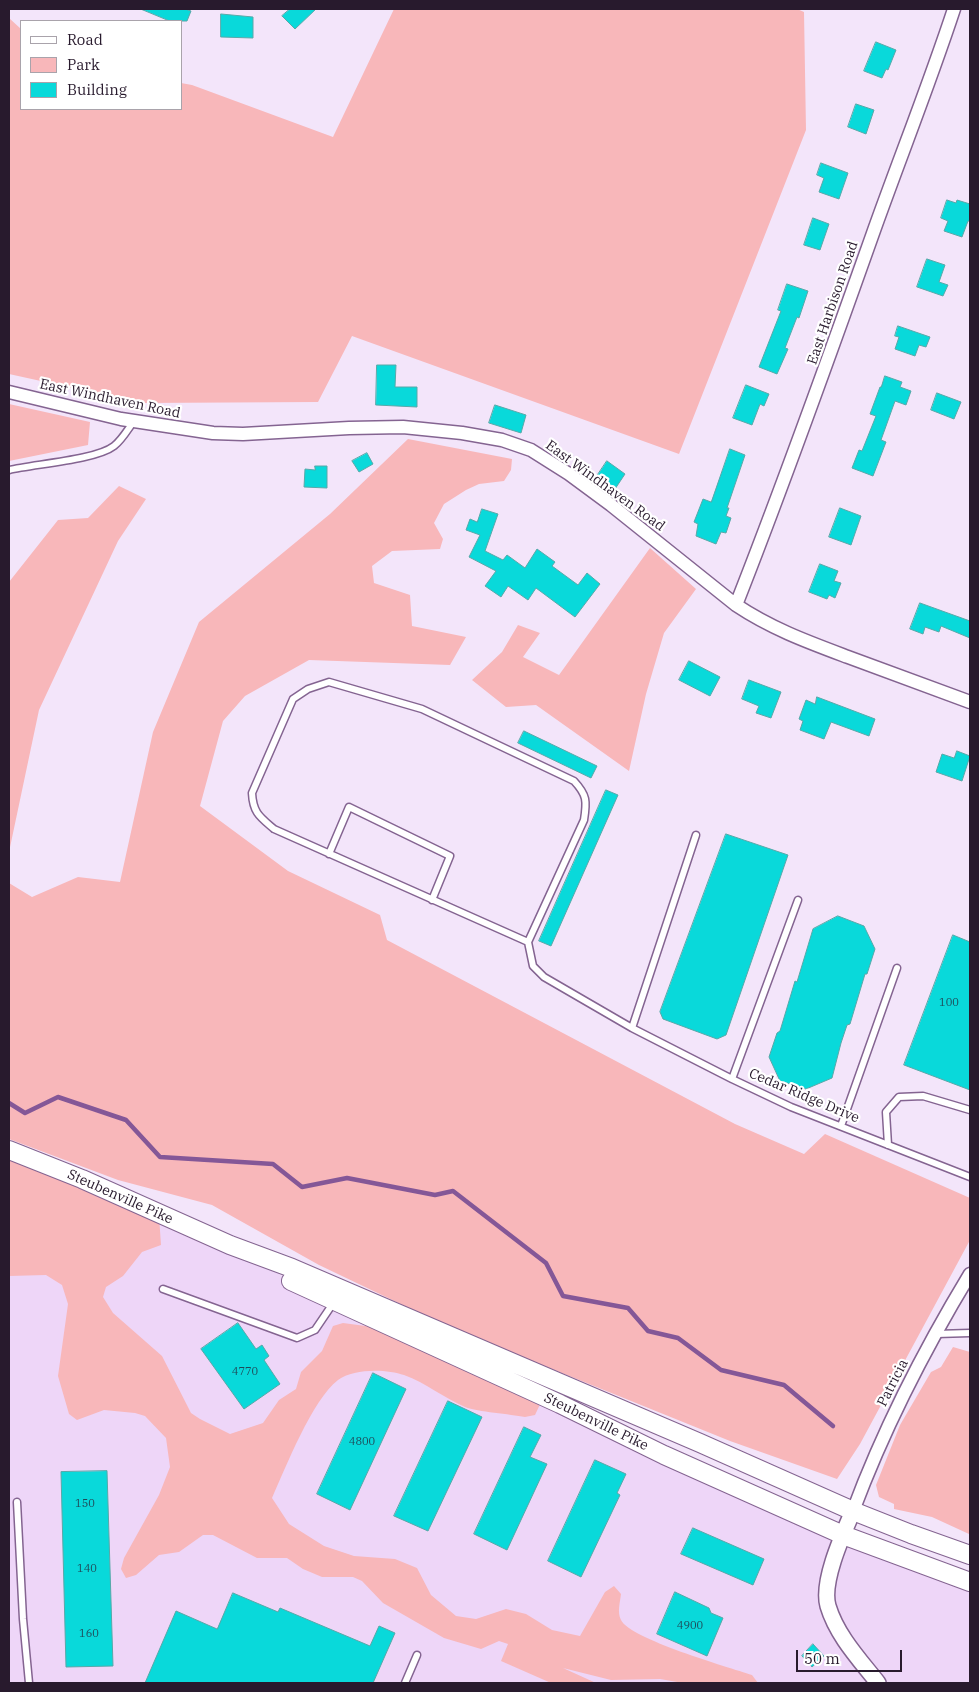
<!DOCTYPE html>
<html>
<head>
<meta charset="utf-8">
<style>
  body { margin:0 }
  #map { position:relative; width:979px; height:1692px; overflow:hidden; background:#f3e5fa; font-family:"IBM Plex Serif",serif }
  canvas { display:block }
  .frame { position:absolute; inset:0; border:10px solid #281a2d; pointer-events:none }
  .legend { position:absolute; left:20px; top:20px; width:162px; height:90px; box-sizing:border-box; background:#fff; border:1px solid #a9a3ab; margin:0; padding:6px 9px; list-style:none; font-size:15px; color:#281a2d }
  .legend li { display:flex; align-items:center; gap:10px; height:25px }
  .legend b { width:25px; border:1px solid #a9a3ab }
  .scale { position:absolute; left:796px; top:1650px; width:106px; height:22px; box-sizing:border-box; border:2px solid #281a2d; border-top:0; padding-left:6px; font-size:15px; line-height:18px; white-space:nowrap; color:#281a2d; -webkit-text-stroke:4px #fff; paint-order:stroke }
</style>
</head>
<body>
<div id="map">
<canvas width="979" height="1692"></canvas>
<div class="frame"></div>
<ul class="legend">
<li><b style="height:6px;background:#fff"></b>Road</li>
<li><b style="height:14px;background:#f8b7ba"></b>Park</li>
<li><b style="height:14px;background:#09d9da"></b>Building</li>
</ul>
<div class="scale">50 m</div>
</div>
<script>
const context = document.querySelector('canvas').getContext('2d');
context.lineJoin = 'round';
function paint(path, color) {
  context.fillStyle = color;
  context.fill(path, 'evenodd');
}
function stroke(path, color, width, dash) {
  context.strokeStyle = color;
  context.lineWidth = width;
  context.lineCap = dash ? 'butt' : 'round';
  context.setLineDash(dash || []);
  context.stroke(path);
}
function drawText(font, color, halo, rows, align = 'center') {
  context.font = font + ' "IBM Plex Serif",serif';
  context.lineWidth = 4.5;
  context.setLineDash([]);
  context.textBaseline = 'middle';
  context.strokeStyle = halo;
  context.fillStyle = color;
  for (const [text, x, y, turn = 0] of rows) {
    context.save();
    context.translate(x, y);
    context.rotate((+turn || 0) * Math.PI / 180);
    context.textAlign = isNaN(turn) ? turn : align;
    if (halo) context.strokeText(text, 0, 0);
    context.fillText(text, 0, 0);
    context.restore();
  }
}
const built = new Path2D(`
  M9,1150l221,95 57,34 683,303v101h-961z`);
const green = new Path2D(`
  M394,9h403l7,3 2,118 -127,324 -327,-118 -34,66 -177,1 -132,-29v-356l12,11v80h160v-26l11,2 141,52z
  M9,404l81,18 -2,23 -79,16z
  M408,439l104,20 -1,11 -7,11 -25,3 -13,6 -22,14 -10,19 9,16 -3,10 -48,2 -20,15 2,17 36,12 2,31 54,11 -16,28 -141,-5 -64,36 -22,25 -23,85 88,65 92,44 7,25 348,184 69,30 21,-20 145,64v42l-110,204 -23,35 -107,-38 -277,-112 -134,-64 -107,-60 -94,-25 -109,-41v-256l23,14 46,-20 42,5 33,-150 46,-110 131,-108z
  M119,486l27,13 -28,42 -79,169 -30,142v-270l49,-62 30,-2z
  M650,548l46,41 -32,44 -18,61 -17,77 -93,-66 -30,2 -34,-27 30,-28 16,-27 22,8 -17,24 36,18z
  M9,1151l150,65 2,29 -19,7 -19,24 -17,11 -3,10 10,16 49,43 29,57 9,6 30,15 33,-11 16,-23 17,-11 5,-17 21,-21 11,-25 10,-3 30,4 170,71 -8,17 -10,2c-15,-3 -47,-5 -60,-10 -21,-9 -39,-24 -61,-32 -17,-6 -50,-7 -66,5 -26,20 -52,87 -66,118l17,26 35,22 30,10 41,3 22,9 14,27 25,21 20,3 30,-10 20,5 26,16 28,6 25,-44 9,-6 7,8c-1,9 -4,18 0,26 9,19 107,47 131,55l6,8h-75l-23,-4 -49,1 -48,-12 33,15h-45l-50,-22 7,-17 -9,-3 -18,8 -37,-11 -61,-35 -21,-22 -9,-4h-31l-19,-8 -16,-11h-30l-44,-23h-10l-24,17 -20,3 -23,20 -10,3 -5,-9 3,-11 35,-63 11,-28 -4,-29 -21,-22 -10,-3 -31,-3 -27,10 -8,-6 -11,-38 10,-72 -6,-19 -16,-10 -37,1z
  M953,1347l17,5 -1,182 -37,-17 -38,-8v-5l-15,-7 -3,-12 24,-60 31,-53 10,-5z`);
const stream = new Path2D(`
  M9,1103l16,10 33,-16 68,23 34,37 113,7 29,23 45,-9 88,17 18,-4 93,72 17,33 65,12 20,23 30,7 43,32 63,15 49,41`);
const building = new Path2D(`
  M141,9h44l6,2 -4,10h-17z
  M290,9h26l-21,20 -13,-13z
  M221,14l32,3v21l-32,-1z
  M876,42l20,8 -8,20 -2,-1 -4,9 -18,-7z
  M856,104l18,6 -8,24 -18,-7z
  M821,163l27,10 -9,26 -20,-7 5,-14 -7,-3z
  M947,200l9,3 1,-3 13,4v17h-2l-6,16 -18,-6 4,-10 -7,-3z
  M813,218l16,6 -9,26 -16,-5z
  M927,259l18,6 -6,17 9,3 -5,11 -26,-9z
  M787,284l21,7 -9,27 -2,-1 -12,31 3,1 -11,25 -18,-7 22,-56 -3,-1z
  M898,326l32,11 -4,10 -7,-2 -4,11 -20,-7 4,-12 -4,-1z
  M377,365h19l-1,22h22v20l-41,-2z
  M885,376l17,6 -2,5 11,4 -5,14 -11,-4 -14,39 5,2 -13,34 -21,-8 7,-18 3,1 14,-35 -6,-2 10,-27h1z
  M746,385l23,9 -5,12 -4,-2 -8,21 -19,-7z
  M937,393l24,9 -7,17 -23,-9z
  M495,405l31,10 -5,18 -32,-10z
  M730,449l15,6 -18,53h2l-3,8 5,2 -5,15 -5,-1 -5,12 -20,-8 2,-12 -4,-2 9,-23 8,3z
  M367,453l6,11 -14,8 -7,-11z
  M607,461l18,13 -10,15 -18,-13z
  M315,466h12v22l-23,-1 1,-18 10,1z
  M840,508l21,8 -10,29 -22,-8z
  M482,509l16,5 -13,37 18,9 4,-5 18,13 12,-19 18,13 -3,4 26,19 9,-12 13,11 -25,33 -39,-29 -8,12 -20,-14 -7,11 -16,-11 11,-15 -27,-14 11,-22 -14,-5 4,-11 7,3z
  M820,564l18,7 -4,10 7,2 -6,15 -6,-3 -2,4 -18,-7z
  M920,603l50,18v17l-29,-12 -2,6 -14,-5 -2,7 -13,-5z
  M689,661l31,16 -10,19 -31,-16z
  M749,680l32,12 -10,26 -15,-5 3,-7 -17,-7z
  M817,697l58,22 -6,17 -38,-14 -7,17 -24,-9 3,-9 -4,-2 7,-19 9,4z
  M524,731l73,35 -6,12 -73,-35z
  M957,751l13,5 -8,25 -26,-9 6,-18 12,4z
  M606,790l12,5 -67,151 -12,-5z
  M726,834l62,21 -62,180 -9,4 -54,-20 -3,-7z
  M838,916l26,10 11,23 -8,25h-2l-15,50 -3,1 -6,18 -9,35 -26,11 -26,-8 -11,-24 8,-24 3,-2 15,-50 2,1 16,-53z
  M953,935l17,7v148l-66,-25z
  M238,1323l18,26 6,-4 7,11 -5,4 16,24 -36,25 -43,-60z
  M373,1373l33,16 -56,121 -33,-16z
  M448,1401l34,16 -54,114 -34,-15z
  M524,1427l17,8 -11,22 17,7 -40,86 -33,-16z
  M595,1460l31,14 -9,19 3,2 -39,82 -33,-16z
  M107,1471l6,195 -47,1 -5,-195z
  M693,1528l71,31 -11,26 -72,-31z
  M675,1592l34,16 2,5 12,5 -16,38 -50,-22z
  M233,1593l45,19 2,-4 90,38 9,-20 16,7 -22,50h-228l31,-72 41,18z
  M813,1644l11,12 -12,11 -10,-11z`);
const service = new Path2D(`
  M9,470c25,-6 87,-10 105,-24 8,-6 14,-17 20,-25
  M329,854l20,-47 101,49 -18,44
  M528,942l-254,-113c-14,-12 -21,-16 -22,-36l41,-94 15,-10 21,-7 93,27 152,72c13,14 13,20 10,39l-56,122 5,24 11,11 88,51 100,51 59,28 179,70
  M632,1028l64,-193
  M732,1079l66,-179
  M841,1126l56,-158
  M888,1145l-2,-33 13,-15 24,-1 47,14
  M163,1289l134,49 18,-8 19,-28
  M936,1334l34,-1
  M17,1502l6,117 6,64
  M405,1683l12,-28`);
const minor = new Path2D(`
  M9,392l112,27 92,14 30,1 106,-6 54,-1 59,6 40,7 29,10 38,24 42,31 125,100c36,24 72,37 112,52 40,15 81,30 122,45
  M736,605c48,-122 92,-245 136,-369 27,-76 57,-151 82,-227
  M853,1511c31,-83 71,-161 117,-237`);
const tertiary = new Path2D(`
  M853,1511c-10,23 -32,71 -25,95 9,30 32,54 50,77`);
const secondary = new Path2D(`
  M9,1150l73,29 148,66 62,23 408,175 153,68 58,23 59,21
  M291,1281l269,123 104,51 179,80 127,47`);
const numberNames = [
  ["100",949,1003],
  ["4770",245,1372],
  ["4800",362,1442],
  ["150",85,1504],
  ["140",87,1569],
  ["4900",690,1626],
  ["160",89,1634]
];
const streetNames = [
  ["East Harbison Road",833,303,-71],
  ["East Windhaven Road",110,399,12],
  ["East Windhaven Road",605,486,36],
  ["Cedar Ridge Drive",804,1096,23],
  ["Steubenville Pike",120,1197,24],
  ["Patricia",893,1383,-63],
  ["Steubenville Pike",596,1422,26]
];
paint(built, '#eed6f8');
paint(green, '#f8b7ba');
stroke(stream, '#845797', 4.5);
paint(building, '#09d9da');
stroke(building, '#58a8a8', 1);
stroke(service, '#846491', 9);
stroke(minor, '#846491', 15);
stroke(tertiary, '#846491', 18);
stroke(secondary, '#846491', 20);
stroke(service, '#fff', 6);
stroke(minor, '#fff', 12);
stroke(tertiary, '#fff', 15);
stroke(secondary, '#fff', 18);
drawText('11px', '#204a58', null, numberNames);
drawText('14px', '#281a2d', '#fff', streetNames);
</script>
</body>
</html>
